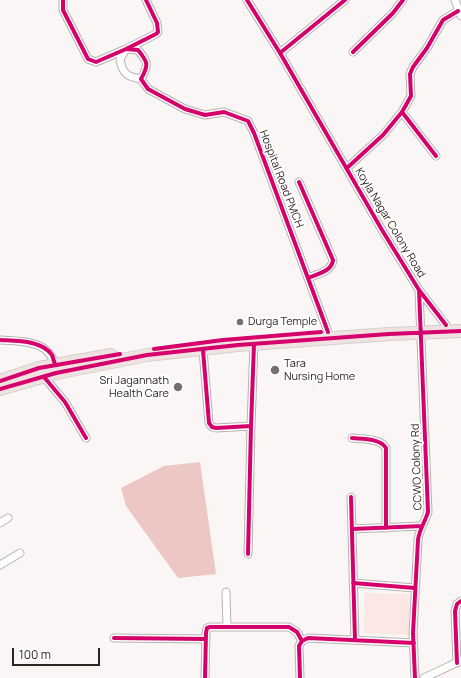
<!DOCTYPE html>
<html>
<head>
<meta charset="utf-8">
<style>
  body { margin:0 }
  #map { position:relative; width:461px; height:678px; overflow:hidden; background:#faf6f5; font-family:Manrope,sans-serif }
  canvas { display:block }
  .scale { position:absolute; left:12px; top:648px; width:88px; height:18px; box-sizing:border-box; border:2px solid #2f2322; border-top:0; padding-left:5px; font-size:12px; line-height:14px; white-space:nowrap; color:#2f2322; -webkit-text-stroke:3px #fff; paint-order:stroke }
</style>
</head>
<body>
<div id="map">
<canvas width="461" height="678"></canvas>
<div class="scale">100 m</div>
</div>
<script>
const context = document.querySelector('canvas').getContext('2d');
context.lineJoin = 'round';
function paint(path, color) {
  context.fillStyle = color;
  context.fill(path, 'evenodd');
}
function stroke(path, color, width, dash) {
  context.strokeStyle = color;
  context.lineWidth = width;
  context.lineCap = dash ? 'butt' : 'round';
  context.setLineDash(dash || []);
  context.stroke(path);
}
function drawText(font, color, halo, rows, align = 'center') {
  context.font = font + ' Manrope,sans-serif';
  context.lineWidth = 4;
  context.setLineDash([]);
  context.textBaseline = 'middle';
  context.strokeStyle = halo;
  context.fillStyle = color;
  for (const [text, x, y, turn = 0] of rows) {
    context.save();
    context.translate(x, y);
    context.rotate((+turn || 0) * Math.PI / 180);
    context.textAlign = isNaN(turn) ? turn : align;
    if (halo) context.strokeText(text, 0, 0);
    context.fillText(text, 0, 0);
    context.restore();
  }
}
const green = new Path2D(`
  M365,593l44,1v41l-45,-2z`);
const water = new Path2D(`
  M200,462l16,112 -38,4 -52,-72 -5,-18 43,-22z`);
const street = new Path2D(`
  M63,0v10l25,49 8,3 30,-13 30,-15 2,-2 -1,-9 -11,-23
  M247,0l33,53 102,177 37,60 27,35
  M455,0l6,16
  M126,49l12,1c10,12 11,15 3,29l7,10 37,20 20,6 19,-3 24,9 6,12 74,199
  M126,49l-6,10c2,14 7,18 21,20
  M353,52l40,-39 10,-13
  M280,53l65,-53
  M402,112l34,44
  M347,168l36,-33 19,-23 9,-16 -1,-22 3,-7 14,-19 16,-28 15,-9
  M299,182l34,78c-1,11 -15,14 -25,18
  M0,340c23,1 51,0 56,29
  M203,350l6,73 3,4 4,1 35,-2
  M44,377l21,25 21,36
  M352,438c10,1 28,0 34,10v80
  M351,497l4,143
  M0,523l8,-5
  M352,529l70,-3
  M248,554l3,-128 3,-82
  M0,565l20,-12
  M353,583l62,5
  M226,592l1,35
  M114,638l92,1
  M457,663l-2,-52 2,-7 4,-3
  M205,678l1,-45 1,-5 3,-1h79l8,5 5,9
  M300,678l-1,-32 3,-5 6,-3 106,5
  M415,678l-2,-45 5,-93c1,-10 7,-18 10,-28l-9,-222
  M424,678l36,-17`);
const highway = new Path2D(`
  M0,381l39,-13 72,-13
  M0,389l56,-16 91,-18 91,-10 151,-11 72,-3`);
const cycleway = new Path2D(`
  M63,0v10l25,49 8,3 30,-13 30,-15 2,-2 -1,-9 -11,-23
  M247,0l33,53 102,177 37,60 27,35
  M126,49l12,1c10,12 11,15 3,29l7,10 37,20 20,6 19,-3 24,9 6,12 74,199
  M353,52l40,-39 10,-13
  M280,53l65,-53
  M402,112l34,44
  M347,168l36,-33 19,-23 9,-16 -1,-22 3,-7 14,-19 16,-28 15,-9
  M299,182l34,78c-1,11 -15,14 -25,18
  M0,340c16,1 42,0 52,15 1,2 2,7 3,9
  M154,349l69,-9 98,-8
  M203,350l6,73 3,4 4,1 35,-2
  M44,377l21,25 21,36
  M0,381l39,-13 81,-14
  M0,389l56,-16 91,-18 91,-10 151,-11 72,-3
  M352,438c10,1 28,0 34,10v80
  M351,497l4,143
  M352,529l70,-3
  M248,554l3,-128 3,-82
  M353,583l62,5
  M114,638l92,1
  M457,663l-2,-52 2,-7 4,-3
  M205,678l1,-45 1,-5 3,-1h79l8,5 5,9
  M300,678l-1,-32 3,-5 6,-3 106,5
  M415,678l-2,-45 5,-93c1,-10 7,-18 10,-28l-9,-222`);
const markers = [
  [240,322,4,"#766d6c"],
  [275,370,5,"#766d6c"],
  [178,387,5,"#766d6c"]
];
const streetNames = [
  ["Hospital Road PMCH",281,179,69],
  ["Koyla Nagar Colony Road",390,223,59],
  ["CCWO Colony Rd",417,467,-92]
];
const poiNames = [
  ["Durga Temple",248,322],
  ["Tara",284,364],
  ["Nursing Home",284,377],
  ["Sri Jagannath",169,381,"right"],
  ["Health Care",169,394,"right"]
];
paint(green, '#fbe7e4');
paint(water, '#edc7c3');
stroke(street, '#b9b2b1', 9);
stroke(highway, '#d4d0cf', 14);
stroke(street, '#fefefe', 7);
stroke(highway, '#f0e2e1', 12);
stroke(cycleway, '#d6006c', 4);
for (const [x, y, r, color] of markers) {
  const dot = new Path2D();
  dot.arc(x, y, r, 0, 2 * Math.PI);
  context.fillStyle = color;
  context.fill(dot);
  stroke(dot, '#fff', 1.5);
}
drawText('11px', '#2f2322', '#fff', streetNames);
drawText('11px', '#2f2322', '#fff', poiNames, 'left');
</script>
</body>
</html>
